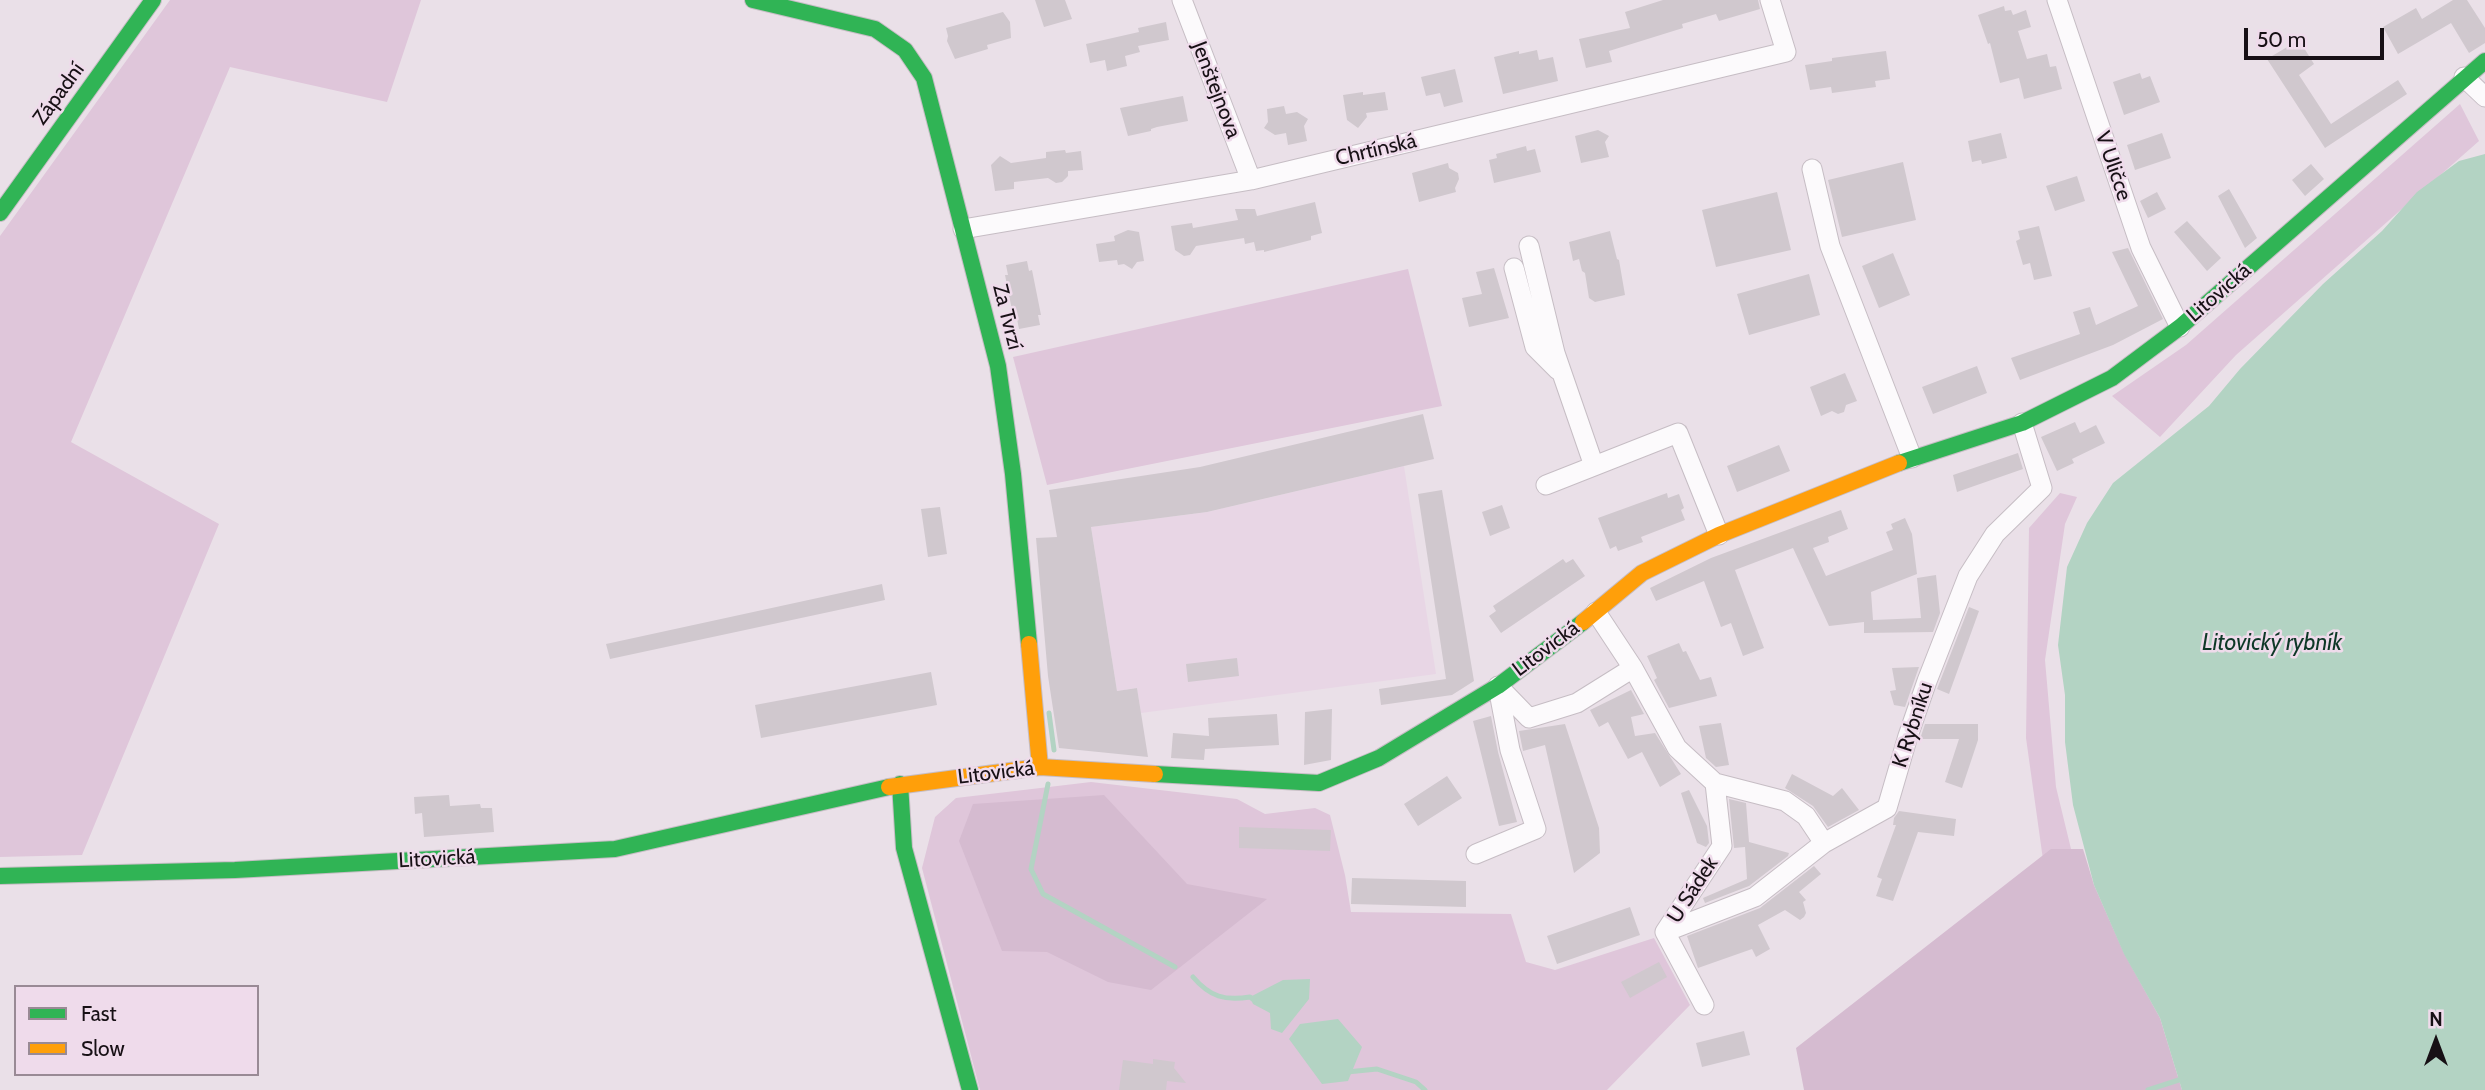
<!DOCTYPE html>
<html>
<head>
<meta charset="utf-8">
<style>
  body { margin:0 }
  #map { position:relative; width:2485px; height:1090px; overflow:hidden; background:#eae0e8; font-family:Cabin,sans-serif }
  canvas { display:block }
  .legend { position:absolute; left:14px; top:985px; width:245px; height:91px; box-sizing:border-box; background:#efdbeb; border:2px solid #998a95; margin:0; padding:9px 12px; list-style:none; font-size:21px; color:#171015 }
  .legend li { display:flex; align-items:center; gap:14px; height:35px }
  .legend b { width:35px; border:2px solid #998a95 }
  .north { position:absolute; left:2401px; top:1006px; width:70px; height:70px; -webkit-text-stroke:5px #efdbeb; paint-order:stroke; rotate:0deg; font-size:19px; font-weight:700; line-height:28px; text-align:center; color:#171015 }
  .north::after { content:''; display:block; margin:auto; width:24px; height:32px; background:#171015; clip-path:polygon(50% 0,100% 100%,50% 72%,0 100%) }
  .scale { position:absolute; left:2244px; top:28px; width:140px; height:32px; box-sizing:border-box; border:4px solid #171015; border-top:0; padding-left:9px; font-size:21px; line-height:24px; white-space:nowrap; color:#171015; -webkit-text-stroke:5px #efdbeb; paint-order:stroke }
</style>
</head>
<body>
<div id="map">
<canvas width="2485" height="1090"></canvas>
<ul class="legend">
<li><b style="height:9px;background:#30b455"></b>Fast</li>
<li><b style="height:9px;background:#ff9f0a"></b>Slow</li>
</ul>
<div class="north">N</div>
<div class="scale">50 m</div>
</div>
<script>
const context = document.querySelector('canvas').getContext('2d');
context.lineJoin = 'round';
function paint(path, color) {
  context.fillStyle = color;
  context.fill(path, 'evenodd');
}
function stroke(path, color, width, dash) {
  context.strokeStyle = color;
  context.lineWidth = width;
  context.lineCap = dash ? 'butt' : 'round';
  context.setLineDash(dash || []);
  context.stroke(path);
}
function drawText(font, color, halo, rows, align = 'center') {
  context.font = font + ' Cabin,sans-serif';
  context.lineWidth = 5;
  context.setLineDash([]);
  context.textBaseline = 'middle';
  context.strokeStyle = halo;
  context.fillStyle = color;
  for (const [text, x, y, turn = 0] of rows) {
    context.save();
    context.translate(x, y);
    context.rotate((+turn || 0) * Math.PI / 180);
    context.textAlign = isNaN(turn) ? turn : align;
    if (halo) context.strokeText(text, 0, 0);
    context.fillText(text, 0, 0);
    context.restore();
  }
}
const built = new Path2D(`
  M1404,466l32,208 -295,39 -4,-25 -20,3 -26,-164 116,-15z`);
const green = new Path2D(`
  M170,0h251l-34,102 -157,-35 -159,375 148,82 -137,331 -82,2v-621z
  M2460,104l19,37 -243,214 -76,82 -48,-41 74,-51z
  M1408,269l34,137 -395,79 -34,-128z
  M2060,493l17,4 -12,27 -20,136 11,127 23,95 -26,49 -27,-193 3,-210z
  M1091,782l146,17 28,15 50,-6 15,7 15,60 6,37 160,2 15,48 29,8 99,-32 36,67 -83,85h-627l-58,-222 13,-51 21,-19z`);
const forest = new Path2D(`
  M1104,795l83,89 80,15 -116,91 -43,-8 -61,-30 -45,-1 -43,-110 14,-37z
  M2051,849h32l11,36 30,68 36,65 22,72h-378l-8,-42z`);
const water = new Path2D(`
  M2485,154v936h-303l-22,-72 -36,-64 -30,-69 -21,-80 -8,-63v-47l-7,-50 9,-78 20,-44 26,-40 96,-77 31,-37 83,-85 59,-53 35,-39 42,-31z
  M1310,979l-1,20 -27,34 -11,-4 -1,-16 -17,-9 -3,-7 33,-17z
  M1338,1019l24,28 -14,34 -26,3 -33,-45 11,-15z`);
const stream = new Path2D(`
  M1049,713l5,37
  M1048,784l-17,85 12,25 132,73
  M1193,977c17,20 32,24 57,20l4,3
  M1347,1072l30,-3 39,13 9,8
  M2148,1090l37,-12`);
const building = new Path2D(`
  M1035,0h30l7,19 -28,8z
  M1663,0h95l2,9 -41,12 -3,-7 -34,10 1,4 -74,23 3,11 -26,6 -7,-29 51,-11 -5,-16z
  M2453,0h14l18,28v15l-16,10 -18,-30 -53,31 -15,-27 33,-19 6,11z
  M2004,6l1,5 6,-1 2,5 13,-5 5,17 -13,4 9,28 20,-5 3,13 6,-1 6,23 -38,10 -5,-21 -19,5 -10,-40 -2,1 -10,-29z
  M1003,12l7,10 1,16 -24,7 1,4 -33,10 -8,-18 1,-5 -2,-8z
  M1166,22l3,18 -31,6 2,6 -15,4 2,10 -20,5 -2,-11 -15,3 -4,-19 53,-12 -1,-4z
  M2299,40l15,24 -15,11 32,49 67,-44 9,14 -82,54 -58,-89z
  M1537,50l2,10 14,-3 5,24 -55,13 -9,-37 25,-6v3z
  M1886,51l4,28 -15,2 1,6 -44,6 -1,-6 -21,3 -5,-25 27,-4v-3z
  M1455,69l8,33 -19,5 -4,-14 -14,3 -5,-19z
  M2140,73l2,6 8,-3 10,26 -36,13 -11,-33z
  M1363,92v3l22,-3 3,18 -22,3 1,4 -9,11 -11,-8 -4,-25z
  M1183,96l5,25 -31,6 -6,2v2l-23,5 -8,-28z
  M1284,106l2,8 11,-2 11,7 -4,7 3,15 -19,4 -2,-12 -11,2 -11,-7 4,-6 -1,-13z
  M1598,130l11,6 -4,6 4,15 -28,6 -6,-27z
  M2001,133l6,25 -25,6 -1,-4 -9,2 -4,-21z
  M2162,133l9,25 -36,12 -8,-25z
  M1526,146l1,5 8,-2 6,23 -47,11 -5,-23 8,-2 -1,-4z
  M1065,150l1,3 15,-2 2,19 -15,1v5l-6,6 -6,1 -8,-5 -34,4v7l-19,2 -4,-26 9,-9 11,7 35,-5v-6z
  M1903,162l13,58 -74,17 -14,-57z
  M1448,163l1,5 9,5 1,6 -4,9 1,4 -37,10 -7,-29z
  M2311,164l13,15 -19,17 -13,-16z
  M2077,176l8,25 -30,10 -9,-25z
  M2229,189l28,49 -12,10 -27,-52z
  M1777,192l14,58 -75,17 -14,-57z
  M2157,192l9,17 -18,9 -8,-17z
  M1315,202l7,31 -11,3v4l-47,12v-2l-8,1 -2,-9 -9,2 -1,-6 -48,8 -6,9 -6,1 -9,-6 -4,-24 21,-3 1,5 45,-8 -3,-11h20l2,7z
  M2187,221l34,37 -14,13 -33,-39z
  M2039,226l13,50 -18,4 -4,-17 -7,2 -7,-24 4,-2 -2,-8z
  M1128,230l11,2 5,29 -7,1 -5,7 -8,-5 -6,1 -1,-5 -18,2 -3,-18 19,-3 -1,-5z
  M1610,231l7,28 2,1 6,35 -30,7 -6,-4 -4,-25 -3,-2 -3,-12 -6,2 -4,-19z
  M2128,248l35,71 -50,26 -93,35 -9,-22 69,-24 -7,-22 17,-5 6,18 42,-19 -26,-54z
  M1893,253l17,42 -31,13 -17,-42z
  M1027,261l2,10 3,-1 9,45h-3l2,10 -21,4 -2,-10 -3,1 -9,-45h3l-2,-10z
  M1494,268l15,50 -40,9 -7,-29 20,-4 -6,-22z
  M1809,274l11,41 -71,20 -12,-41z
  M1977,366l10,27 -54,21 -11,-27z
  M1845,373l12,28 -11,4 -2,7 -6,2 -6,-3 -11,5 -11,-29z
  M1423,414l11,45 -227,53 -116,15 26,164 20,-3 11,69 -89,-9 -11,-72 -12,-138 21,-1 -8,-47 151,-23z
  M2075,422l5,11 16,-8 9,18 -33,16 2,4 -17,8 -16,-34z
  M1779,445l11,26 -53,21 -10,-26z
  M2018,453l5,16 -66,23 -4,-17z
  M1442,490l32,191 -22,14 -71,10 -2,-16 67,-10 -28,-185z
  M1667,493l1,5 11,-4 5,14 -3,2 4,10 -44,17 2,5 -25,9 -2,-5 -6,3 -12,-31z
  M1502,505l8,23 -20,8 -8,-24z
  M940,507l7,47 -19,3 -7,-48z
  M1841,510l7,19 -20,8 1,5 -16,6 13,28 67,-26 -7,-18 7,-3 -2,-5 14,-6 7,16 5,40 -46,18 2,28 48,-2 -4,-40 19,-3 4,38 -7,19 -69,1v-11l-35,4 -36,-78 -58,22 29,78 -21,8 -12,-33 -10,4 -17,-46 -48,20 -6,-13 61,-30z
  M1563,559l3,4 7,-4 12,17 -84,57 -12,-17 7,-5 -3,-5z
  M882,584l3,16 -275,59 -4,-15z
  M1969,607l10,4 -30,83 -12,-5z
  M1679,643l4,9 3,-1 14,29 11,-3 6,19 -48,12 -15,-28 3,-2 -10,-22z
  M1237,658l2,18 -51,6 -2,-18z
  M1919,667l-14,40 -11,-2 -4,-14 6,-1 -4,-22z
  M931,672l6,33 -176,33 -6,-33z
  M1631,690l13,24 -13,3 4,19 20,-3 26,41 -21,13 -18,-35 -14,7 -20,-37 -9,5 -9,-17z
  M1332,709l-1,51 -27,5 1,-53z
  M1277,714l2,31 -74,4 -1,11 -33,-2 2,-25 36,3 -1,-18z
  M1491,716l7,36 19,70 -18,4 -26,-105z
  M1721,723l8,42 -13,2 -10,-9 -7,-32z
  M1565,724l34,104 1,25 -26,20 -29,-128 -22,6 -4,-20z
  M1925,724h53v16l-16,48 -17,-6 14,-43h-39z
  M1792,774l41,22 9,-8 17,22 -31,17 -15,-21 -28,-18z
  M1447,776l15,22 -44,28 -14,-22z
  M1689,790l18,36 2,17 -3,4 -9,-4 -16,-50z
  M449,795l1,11 30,-2 1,4h11l2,24 -70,5 -2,-24 -7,1 -1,-17z
  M1729,799l17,4 3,39 40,11 -1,3 -39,30 -44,17 -2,-5 44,-19 -2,-32 -11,1z
  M1899,811l57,8 -2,17 -36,-4 -25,69 -17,-5 6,-17 -5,-2 19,-52h-3l1,-7z
  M1239,827l92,3 -1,21 -91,-3z
  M1814,866l7,8 -22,18 7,8 -3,2 3,11 -2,4 -4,3 -15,-10 -27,15 12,24 -14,8 -4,-8 -54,19 -11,-32 73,-28z
  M1352,878l114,3v26l-115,-3z
  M1630,907l10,28 -83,29 -10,-28z
  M1659,962l8,15 -37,21 -9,-16z
  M1744,1031l6,24 -48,12 -6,-24z
  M1153,1059l22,3 -1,6 12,15 -19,-2 -1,9h-47l4,-30 30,4z`);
const street = new Path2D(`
  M1182,0l69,180
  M2057,0l84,248 39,79
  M2464,77l21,20
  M1812,169l18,77 82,212
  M963,229l288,-49 535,-128 -16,-52
  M1529,246l26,107 39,113
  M1514,268l21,79 23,23
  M1546,485l132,-52 41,102
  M1633,668l44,80 38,35 7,63 -57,86 39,73
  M1498,686l31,32 48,-15 56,-35 -37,-56
  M1715,783l70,18 21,15 18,27
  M1476,854l60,-25 -26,-79 -12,-63
  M1665,932l90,-35 69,-54 63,-35 21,-72 19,-55 41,-105 27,-42 47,-46 -20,-65`);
const fast = new Path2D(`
  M753,0l122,29 30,21 19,28 74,288 15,108 16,170
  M0,213l153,-213
  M1899,463l123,-40 90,-45 68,-51 305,-266
  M1155,774l164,9 60,-25 119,-72 85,-64
  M900,784l4,64 66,242
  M0,876l235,-6 380,-21 274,-62`);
const slow = new Path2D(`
  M1583,622l59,-49 77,-38 180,-72
  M1029,644l11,123
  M889,787l151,-20 115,7`);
const streetNames = [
  ["Jenštejnova",1216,90,69],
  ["Západní",59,94,-54],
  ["Chrtínská",1376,150,-13],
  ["V Uličce",2113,166,71],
  ["Litovická",2219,293,-41],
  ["Za Tvrzí",1007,317,76],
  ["Litovická",1546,649,-37],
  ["K Rybníku",1913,725,-72],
  ["Litovická",996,773,-7],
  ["Litovická",437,859,-3],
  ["U Sádek",1693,890,-57]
];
const waterNames = [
  ["Litovický rybník",2272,643]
];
paint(built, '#e8d6e5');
paint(green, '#dfc6da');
paint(forest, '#d5bbd0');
paint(water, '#b3d3c3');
stroke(stream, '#b3d3c3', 5);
paint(building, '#d0c8ce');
stroke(street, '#c6bdc4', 21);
stroke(fast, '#c6bdc4', 18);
stroke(slow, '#c6bdc4', 18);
stroke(street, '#fcfafc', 19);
stroke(fast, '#30b455', 16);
stroke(slow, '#ff9f0a', 16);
drawText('21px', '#171015', '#efdbeb', streetNames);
drawText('italic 23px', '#0e3827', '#efdbeb', waterNames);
</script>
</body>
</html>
